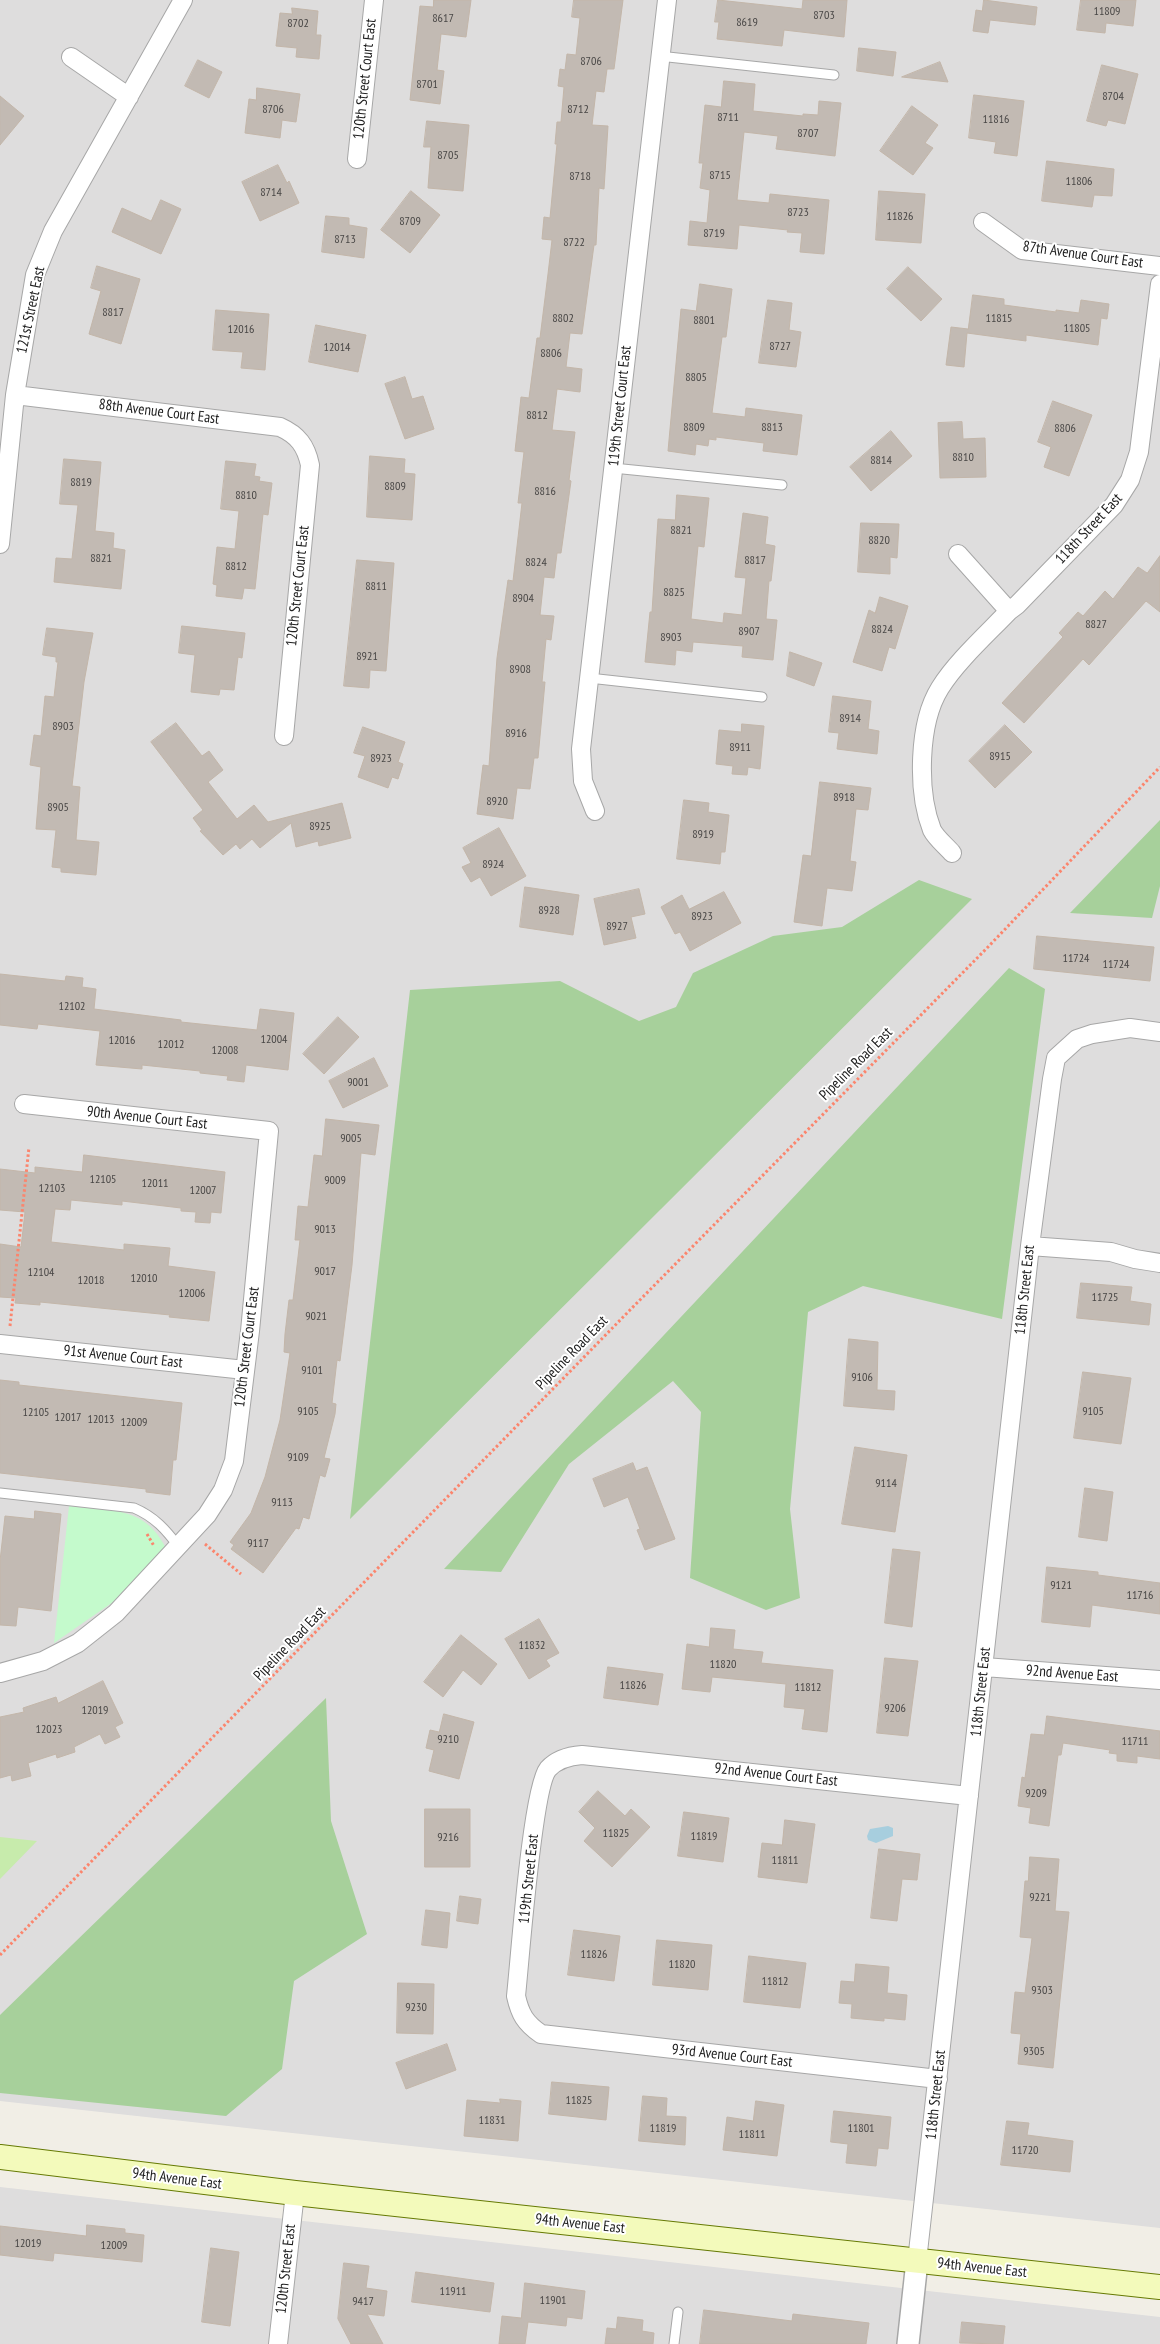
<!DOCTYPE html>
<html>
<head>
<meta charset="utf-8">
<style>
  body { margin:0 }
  canvas { display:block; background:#f1eee6 }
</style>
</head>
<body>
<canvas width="1160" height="2344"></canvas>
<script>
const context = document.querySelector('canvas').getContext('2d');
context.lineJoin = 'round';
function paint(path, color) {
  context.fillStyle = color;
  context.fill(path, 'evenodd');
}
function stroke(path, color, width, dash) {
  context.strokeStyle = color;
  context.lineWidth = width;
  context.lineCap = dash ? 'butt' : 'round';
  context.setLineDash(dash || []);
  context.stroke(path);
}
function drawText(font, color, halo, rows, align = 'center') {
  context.font = font + ' "PT Sans Narrow",sans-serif';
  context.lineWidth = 4;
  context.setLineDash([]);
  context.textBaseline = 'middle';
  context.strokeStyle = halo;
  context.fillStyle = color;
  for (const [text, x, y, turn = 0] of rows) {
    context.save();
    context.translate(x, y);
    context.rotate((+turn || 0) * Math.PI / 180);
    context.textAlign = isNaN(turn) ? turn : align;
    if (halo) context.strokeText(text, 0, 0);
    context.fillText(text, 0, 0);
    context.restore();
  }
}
const residential = new Path2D(`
  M0,0h1160v2228l-1160,-127z
  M0,2187l1160,130v27h-1160z`);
const grass = new Path2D(`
  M0,1837l37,4 -37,38z`);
const forest = new Path2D(`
  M1160,820v66l-8,32 -82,-5z
  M919,880l53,19 -622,620 60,-529 150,-9 79,40 37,-14 17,-34 80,-37 69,-9z
  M1009,968l36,21 -43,330 -139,-33 -55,26 -18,197 10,89 -34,12 -76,-32 11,-166 -28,-31 -104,83 -68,108 -57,-3z
  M326,1698l5,123 36,113 -73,47 -12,88 -56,47 -226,-23v-78z`);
const park = new Path2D(`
  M69,1506c43,6 75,-1 97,42l-50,52 -62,43z`);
const water = new Path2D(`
  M888,1826l5,2v8l-17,7 -8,-3 -1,-4 3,-7z`);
const building = new Path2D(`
  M434,0h37l-5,37 -25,-3 -4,36 7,1 -4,33 -30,-4 10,-94 13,1z
  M574,0h49l-9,69h-7l-3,23 -8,-1 -4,34 16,1 -4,63 -5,-1 -3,57h-2l-12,89 -12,-1 -4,34 16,2 -2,23 -23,-3 -5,41 23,2 -6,48 2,1 -10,72h-4l-3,25 -10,-1 -4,38 14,1 -3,24 -5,-1 -4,43h3l-7,76h-4l-4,31 -13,-1 -4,31 -36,-5 6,-49 6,1 8,-108 11,-78 5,1 9,-78h-4l6,-51 -9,-1 6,-54 8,1 8,-60h3l8,-64 4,-34 -10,-1 2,-22 6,1 7,-74h-2l2,-22h4l3,-35 -6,-1 2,-17 5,1 2,-16 9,1 4,-37 -8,-1z
  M718,0l84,9 1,-9h44l-3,37 -60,-7 -2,16 -65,-7 2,-17h-4z
  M984,0l53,7 -2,18 -45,-5 -2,13 -15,-2 3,-21 6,1z
  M1081,0h55l-3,26 -27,-3 -1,10 -28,-3z
  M292,8l26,3 -2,24h5l-2,24 -23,-2 1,-9 -21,-2 4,-33 12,1z
  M859,48l37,4 -3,24 -36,-5z
  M198,60l24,12 -13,26 -24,-12z
  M940,62l8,20 -46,-5z
  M1102,65l36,9 -13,50 -17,-4 -2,6 -19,-5z
  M724,81l31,3 -2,27 50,5v-2l15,1 1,-14 22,2 -6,53 -59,-7 2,-13 -34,-4 -7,68 32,3 1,-9 59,6 -5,54 -24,-2 2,-19 -15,-1 1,-2 -49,-5 -2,24 -49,-4 2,-24 17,2 3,-33 -10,-2 3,-25h-4l6,-58 16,2z
  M257,88l43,6 -4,28 -14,-2 -2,18 -35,-5 4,-34 7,1z
  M974,95l50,6 -7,55 -23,-3 2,-11 -27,-4z
  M0,96l24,20 -24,29z
  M912,106l26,19 -13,18 8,5 -20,27 -33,-24z
  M427,121l42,4 -6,66 -35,-3 3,-41h-7z
  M1047,161l67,8 -2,27 -18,-1 -2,12 -50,-6z
  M278,165l9,18 2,-2 10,22 -39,18 -18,-39z
  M411,191l29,24 -30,38 -29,-23z
  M879,191l46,3 -4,49 -45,-3z
  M161,200l20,9 -20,45 -49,-22 10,-24 29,13z
  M326,216l23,2v7l18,3 -3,30 -42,-6z
  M97,266l43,13 -19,65 -32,-10 12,-43 -10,-3z
  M908,267l34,32 -21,22 -34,-32z
  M700,284l32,5 -6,48h-4l-10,76 33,4 1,-9 56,7 -5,40 -34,-4 1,-8 -48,-6v3l-7,-1 -1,7 -12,-2 -1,11 -27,-4 13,-142 15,2z
  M973,295l31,4v6l52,7v-2l23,3 2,-13 28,4 -2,15 -6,-1 -3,27 -72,-10v6l-59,-8 -3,34 -18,-2 5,-38 17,2z
  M768,300l24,3 -3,27 12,2 -5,35 -37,-4z
  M216,310l53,4 -4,56 -24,-2 2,-16 -30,-2z
  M316,325l50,10 -8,37 -49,-10z
  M405,377l7,22 11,-3 11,33 -29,10 -20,-55z
  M1053,401l39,14 -23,61 -25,-9 7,-20 -13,-5z
  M962,422l1,17 22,-1 1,39 -46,1 -2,-55z
  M891,431l21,25 -41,35 -21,-24z
  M370,456l35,3 -1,14 11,1 -3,46 -45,-3z
  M64,459l37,3 -6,69 19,2 -1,15 12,2 -4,39 -67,-7 2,-24 16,1 6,-54 -18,-1z
  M226,461l30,3 -2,12 6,1 -1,4 13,2 -4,32 -5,-1 -8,75 -11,-1 -2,11 -26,-3 1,-11 -4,-1 4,-37 18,2 4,-38 -18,-2z
  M677,495l32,3 -5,49 -6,-1 -7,73 32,4 1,-10 18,2 4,-37 -11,-1 8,-64 25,4 -3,27 10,2 -4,35h-2l-3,38 11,1 -4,40 -31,-3 1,-11 -50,-4 -1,10 -16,-2 -1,15 -30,-3 5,-50h2l6,-93 17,1z
  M861,523l38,1 -2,34 -7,-1v17l-32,-2z
  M1160,556v56l-14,-11 -57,64 -6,-6 -59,64 -22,-20 61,-66 -4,-4 19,-21 5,4 22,-25 8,8 25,-32 9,6z
  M357,560l37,3 -8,108 -16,-1 -1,18 -25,-2z
  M880,597l28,9 -13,43 -6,-2 -7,24 -29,-9 16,-52 6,3z
  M182,626l63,7 -3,25 -4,-1 -4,33 -14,-1 -1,6 -28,-3 4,-37 -16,-2z
  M47,628l46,5 -9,49 -12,104 8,1 -4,53 23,2 -3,33 -35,-3v-4l-9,-1 4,-37 -20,-1 5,-62 -11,-2 4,-30 7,1 4,-40 9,1 4,-35h-2v-5l-13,-2z
  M790,652l32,11 -8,23 -27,-10z
  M833,696l38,5 -3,28 11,2 -2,23 -40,-5 2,-16 -10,-1z
  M176,723l26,33 7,-5 14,19 -15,12 29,37 17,-14 14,17 74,-19 9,35 -32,8 -1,-5 -22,6 -5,-24 -31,25 -8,-9 -12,10 -4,-5 -13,11 -23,-24 2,-1 -9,-12 10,-8 -52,-68z
  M742,724l22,2 -4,43 -12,-2 -1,8 -15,-1 1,-8 -17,-2 3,-34 22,2z
  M1005,725l27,27 -37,36 -26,-27z
  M363,727l42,15 -7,20 5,2 -5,15 -6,-2 -4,11 -30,-11 7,-21 -11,-3z
  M820,782l51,6 -3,22 -12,-1 -6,52 6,1 -4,29 -25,-3 -5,38 -28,-4 9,-67 8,1z
  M684,800l25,3 -1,9 21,3 -4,37h-4l-1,12 -43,-5z
  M499,828l27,48 -35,20 -11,-19 -9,5 -9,-15 9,-4 -8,-15z
  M525,887l54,8 -6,40 -53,-8z
  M639,889l6,25 -14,3 5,21 -32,7 -10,-46z
  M724,892l17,31 -51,28 -10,-19 -5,2 -14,-27 21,-12 7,14z
  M1037,936l117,11 -4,34 -116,-12z
  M0,974l65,7 1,-5 17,2 -1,9 14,2 -2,20 87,11v2l76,8 3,-21 34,4 -6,57 -42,-5 -2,17 -17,-2 1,-4 -28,-3v-2l-58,-6v4l-46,-4 4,-34 -62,-7 -1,5 -37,-4z
  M338,1017l21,20 -35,37 -21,-20z
  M374,1058l14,28 -45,22 -14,-27z
  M326,1119l53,6 -4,30 -14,-2 -9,112 -12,96 -3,-1 -5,43 4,1 -1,10 -11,44 6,1 -5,18 -5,-2 -11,44 -6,-2 -4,12 -3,-1 -33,45 -32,-24 3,-4 -4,-3 21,-29 14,-36 15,-57 10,-67 -6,-1 1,-18 4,-34h4l7,-60h-5l3,-34 10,1 6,-52 8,1z
  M84,1155l141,17 -4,41 -10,-1 -1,11 -15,-1 1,-10 -15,-1v-3l-59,-7v4l-51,-5 -1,10 -15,-1 -4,33 73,8v-6l46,4 -2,18 47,6 -6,49 -40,-4 1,-2 -130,-13v3l-25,-2 1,-5 -16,-1v-53l21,3 4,-35 -25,-2v-41l35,4v-6l47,5z
  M1081,1283l51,4 -2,14 21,3 -2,21 -72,-7z
  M849,1339l29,3 -1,48 18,1 -1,19 -50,-4z
  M1083,1372l48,6 -10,66 -47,-6z
  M0,1380l19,2v3l163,18 -6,57h-3l-3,35 -24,-3v-3l-146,-16z
  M855,1447l52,8 -12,77 -53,-8z
  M633,1463l3,8 11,-4 28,72 -30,11 -8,-20 3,-1 -12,-32 -24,10 -11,-28z
  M1085,1488l28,4 -6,49 -28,-4z
  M35,1511l26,3 -10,97 -33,-4 -2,19 -16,-1v-64l5,-45 29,3z
  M893,1549l27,3 -8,75 -27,-4z
  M1047,1567l51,5v3l62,8v31l-68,-9 -2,22 -48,-5z
  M539,1619l20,34 -13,7 4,6 -21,13 -24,-40z
  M711,1628l24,2 -2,19 30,3 -2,11 72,7 -6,62 -25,-3 3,-20 -21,-2 2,-23 -74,-7 -2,15 -28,-3 5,-45 22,3z
  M461,1635l36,29 -16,21 -18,-15 -20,27 -19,-15z
  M885,1658l33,3 -10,75 -31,-3z
  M608,1667l55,7 -5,31 -54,-7z
  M103,1681l20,42 -8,4 5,10 -15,7 -5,-10 -26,13 1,5 -18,6 -1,-4 -28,9 3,13 -19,5 -1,-6 -11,3v-61l24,-5 -1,-4 33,-11 2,6z
  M444,1714l30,8 -15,57 -30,-8 5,-21 -8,-2 4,-18 9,2z
  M1047,1716l113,15v28l-23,-3v7l-20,-2v-7l-8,-1 1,-3 -47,-7 -2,12h-3l-9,71 -20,-3 2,-15 -13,-2 4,-29 3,1 6,-44 13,1z
  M598,1791l27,25 6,-7 19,18 -38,40 -28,-26 11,-13 -16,-16z
  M425,1809h45v58h-45z
  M684,1812l45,6 -6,44 -45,-6z
  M785,1820l30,4 -8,59 -49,-6 4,-34 20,2z
  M879,1849l41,5 -3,26 -15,-1 -5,42 -26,-3z
  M1030,1857l29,2 -4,52 14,1 -16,156 -35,-4 3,-30 -10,-1 4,-41 10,1 7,-55 -12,-1 5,-56h3z
  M460,1896l21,3 -3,25 -21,-3z
  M426,1910l24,3 -3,35 -25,-3z
  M574,1930l46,6 -6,45 -46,-6z
  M657,1940l55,5 -4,45 -55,-5z
  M749,1956l57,7 -6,45 -56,-6z
  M856,1964l33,3 -2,26 20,2 -2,25 -21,-2v3l-33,-3 1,-14 -13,-1 2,-22 13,1z
  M398,1983l36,1 -1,50 -36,-1z
  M447,2044l9,26 -50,19 -10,-26z
  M552,2082l57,5 -3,33 -57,-6z
  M643,2096l24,2 -1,18 20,1 -1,28 -46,-4z
  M500,2099l21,2 -3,40 -54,-5 3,-36 33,3z
  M756,2101l28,4 -7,51 -54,-6 4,-33 26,4z
  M834,2111l57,6 -3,32 -10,-1 -2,18 -30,-3 2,-19 -17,-2z
  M1007,2121l22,2 -2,12 46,6 -3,31 -69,-7z
  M87,2225l38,4v4l19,2 -2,27 -88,-9 -1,8 -53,-6v-29l86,10z
  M211,2248l28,4 -9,74 -28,-4z
  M344,2263l25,3 -3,22 21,3 -3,25 -17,-2 16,30h-32l-13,-25z
  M416,2272l78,11 -4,29 -78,-10z
  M525,2283l60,8 -3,28 -15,-2 -1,9 -38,-4 -3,22h-26l3,-28 19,2z
  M704,2310l88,11 1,-7 76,9 -3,21h-166z
  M618,2317l25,3 -1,11 12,2 -1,11h-48l2,-16 9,1z
  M962,2322l43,4 -2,18 -43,-1z`);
const path = new Path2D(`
  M10,1326l19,-179
  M147,1534l7,12
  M205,1544l36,30
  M0,1955l630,-645 358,-363 172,-180`);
const service = new Path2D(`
  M659,56l175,19
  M613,468l169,17
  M589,678l173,19
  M0,1493l134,15c21,9 32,22 45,39
  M674,2344l4,-32`);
const minor = new Path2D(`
  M71,57l58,40
  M357,159l17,-159
  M983,222l39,28 138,16
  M15,395l265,32c18,8 26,19 30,38l-26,271
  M0,544l15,-149 20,-120 18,-44 130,-231
  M958,554l51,57
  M595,811l-12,-30 -2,-32 86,-749
  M952,853c-6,-7 -16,-15 -20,-23 -15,-38 -14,-107 8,-142 16,-26 47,-54 69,-77l8,-6 97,-100 16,-25 9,-28 21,-168
  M1030,1246l81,6 24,7 25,4
  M0,1344l245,26
  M984,1667l176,13
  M0,1673l43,-12 35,-18 38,-30 91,-98 16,-25 11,-29 16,-130 19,-200 -245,-27
  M938,2079l-397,-45c-16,-11 -21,-20 -25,-38 4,-36 16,-207 32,-227 9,-10 21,-13 34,-14l387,41
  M917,2261l113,-1015 22,-167 4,-21 21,-19 15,-5 38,-6 30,4
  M278,2344l17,-151`);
const tertiary = new Path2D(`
  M908,2344l9,-83`);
const secondary = new Path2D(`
  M0,2157l295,36 865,94`);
const numberNames = [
  ["11809",1107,12],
  ["8703",824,16],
  ["8617",443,19],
  ["8619",747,23],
  ["8702",298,24],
  ["8706",591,62],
  ["8701",427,85],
  ["8704",1113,97],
  ["8706",273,110],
  ["8712",578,110],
  ["8711",728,118],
  ["11816",996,120],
  ["8707",808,134],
  ["8705",448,156],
  ["8715",720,176],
  ["8718",580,177],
  ["11806",1079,182],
  ["8714",271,193],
  ["8723",798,213],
  ["11826",900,217],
  ["8709",410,222],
  ["8719",714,234],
  ["8713",345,240],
  ["8722",574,243],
  ["8817",113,313],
  ["8802",563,319],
  ["11815",999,319],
  ["8801",704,321],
  ["11805",1077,329],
  ["12016",241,330],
  ["8727",780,347],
  ["12014",337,348],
  ["8806",551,354],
  ["8805",696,378],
  ["8812",537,416],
  ["8809",694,428],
  ["8813",772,428],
  ["8806",1065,429],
  ["8810",963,458],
  ["8814",881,461],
  ["8819",81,483],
  ["8809",395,487],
  ["8816",545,492],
  ["8810",246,496],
  ["8821",681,531],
  ["8820",879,541],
  ["8821",101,559],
  ["8817",755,561],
  ["8824",536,563],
  ["8812",236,567],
  ["8811",376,587],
  ["8825",674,593],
  ["8904",523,599],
  ["8827",1096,625],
  ["8824",882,630],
  ["8907",749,632],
  ["8903",671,638],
  ["8921",367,657],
  ["8908",520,670],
  ["8914",850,719],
  ["8903",63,727],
  ["8916",516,734],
  ["8911",740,748],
  ["8915",1000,757],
  ["8923",381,759],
  ["8918",844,798],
  ["8920",497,802],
  ["8905",58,808],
  ["8925",320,827],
  ["8919",703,835],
  ["8924",493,865],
  ["8928",549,911],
  ["8923",702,917],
  ["8927",617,927],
  ["11724",1076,959],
  ["11724",1116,965],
  ["12102",72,1007],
  ["12004",274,1040],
  ["12016",122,1041],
  ["12012",171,1045],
  ["12008",225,1051],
  ["9001",358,1083],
  ["9005",351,1139],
  ["12105",103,1180],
  ["9009",335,1181],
  ["12011",155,1184],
  ["12103",52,1189],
  ["12007",203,1191],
  ["9013",325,1230],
  ["9017",325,1272],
  ["12104",41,1273],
  ["12010",144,1279],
  ["12018",91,1281],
  ["12006",192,1294],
  ["11725",1105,1298],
  ["9021",316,1317],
  ["9101",312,1371],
  ["9106",862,1378],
  ["9105",308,1412],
  ["9105",1093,1412],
  ["12105",36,1413],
  ["12017",68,1418],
  ["12013",101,1420],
  ["12009",134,1423],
  ["9109",298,1458],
  ["9114",886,1484],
  ["9113",282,1503],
  ["9117",258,1544],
  ["9121",1061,1586],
  ["11716",1140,1596],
  ["11832",532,1646],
  ["11820",723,1665],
  ["11826",633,1686],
  ["11812",808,1688],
  ["9206",895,1709],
  ["12019",95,1711],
  ["12023",49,1730],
  ["9210",448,1740],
  ["11711",1135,1742],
  ["9209",1036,1794],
  ["11825",616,1834],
  ["11819",704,1837],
  ["9216",448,1838],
  ["11811",785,1861],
  ["9221",1040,1898],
  ["11826",594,1955],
  ["11820",682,1965],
  ["11812",775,1982],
  ["9303",1042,1991],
  ["9230",416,2008],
  ["9305",1034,2052],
  ["11825",579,2101],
  ["11831",492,2121],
  ["11819",663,2129],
  ["11801",861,2129],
  ["11811",752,2135],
  ["11720",1025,2151],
  ["12019",28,2244],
  ["12009",114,2246],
  ["11911",453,2292],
  ["11901",553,2301],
  ["9417",363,2302]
];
const streetNames = [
  ["120th Street Court East",365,79,-84],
  ["87th Avenue Court East",1083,255,8],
  ["121st Street East",31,310,-78],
  ["119th Street Court East",620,406,-84],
  ["88th Avenue Court East",159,412,7],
  ["118th Street East",1089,529,-47],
  ["120th Street Court East",298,586,-84],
  ["Pipeline Road East",856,1064,-45],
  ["90th Avenue Court East",147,1118,6],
  ["118th Street East",1025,1290,-84],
  ["120th Street Court East",247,1347,-83],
  ["Pipeline Road East",572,1353,-46],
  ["91st Avenue Court East",123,1357,6],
  ["Pipeline Road East",290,1644,-46],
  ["92nd Avenue East",1072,1674,4],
  ["118th Street East",981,1692,-84],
  ["92nd Avenue Court East",776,1775,6],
  ["119th Street East",529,1879,-84],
  ["93rd Avenue Court East",732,2056,6],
  ["118th Street East",936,2095,-84],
  ["94th Avenue East",177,2179,7],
  ["94th Avenue East",580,2224,6],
  ["94th Avenue East",982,2268,6],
  ["120th Street East",286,2269,-84]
];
paint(residential, '#dedddd');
paint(grass, '#c7ebac');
paint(forest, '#a7d09b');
paint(park, '#c4facc');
paint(water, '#a7cede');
paint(building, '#c2bab3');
stroke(building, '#c3b6a9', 1);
stroke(service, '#a7a7a7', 11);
stroke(minor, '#a7a7a7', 20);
stroke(tertiary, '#a7a7a7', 24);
stroke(secondary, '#667a04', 26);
stroke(path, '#fb856d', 3, [2.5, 2.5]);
stroke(service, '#fff', 9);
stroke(minor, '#fff', 18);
stroke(tertiary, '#fff', 21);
stroke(secondary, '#f3fabb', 24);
drawText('12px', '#484645', null, numberNames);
drawText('15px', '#202020', '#fff', streetNames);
</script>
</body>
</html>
